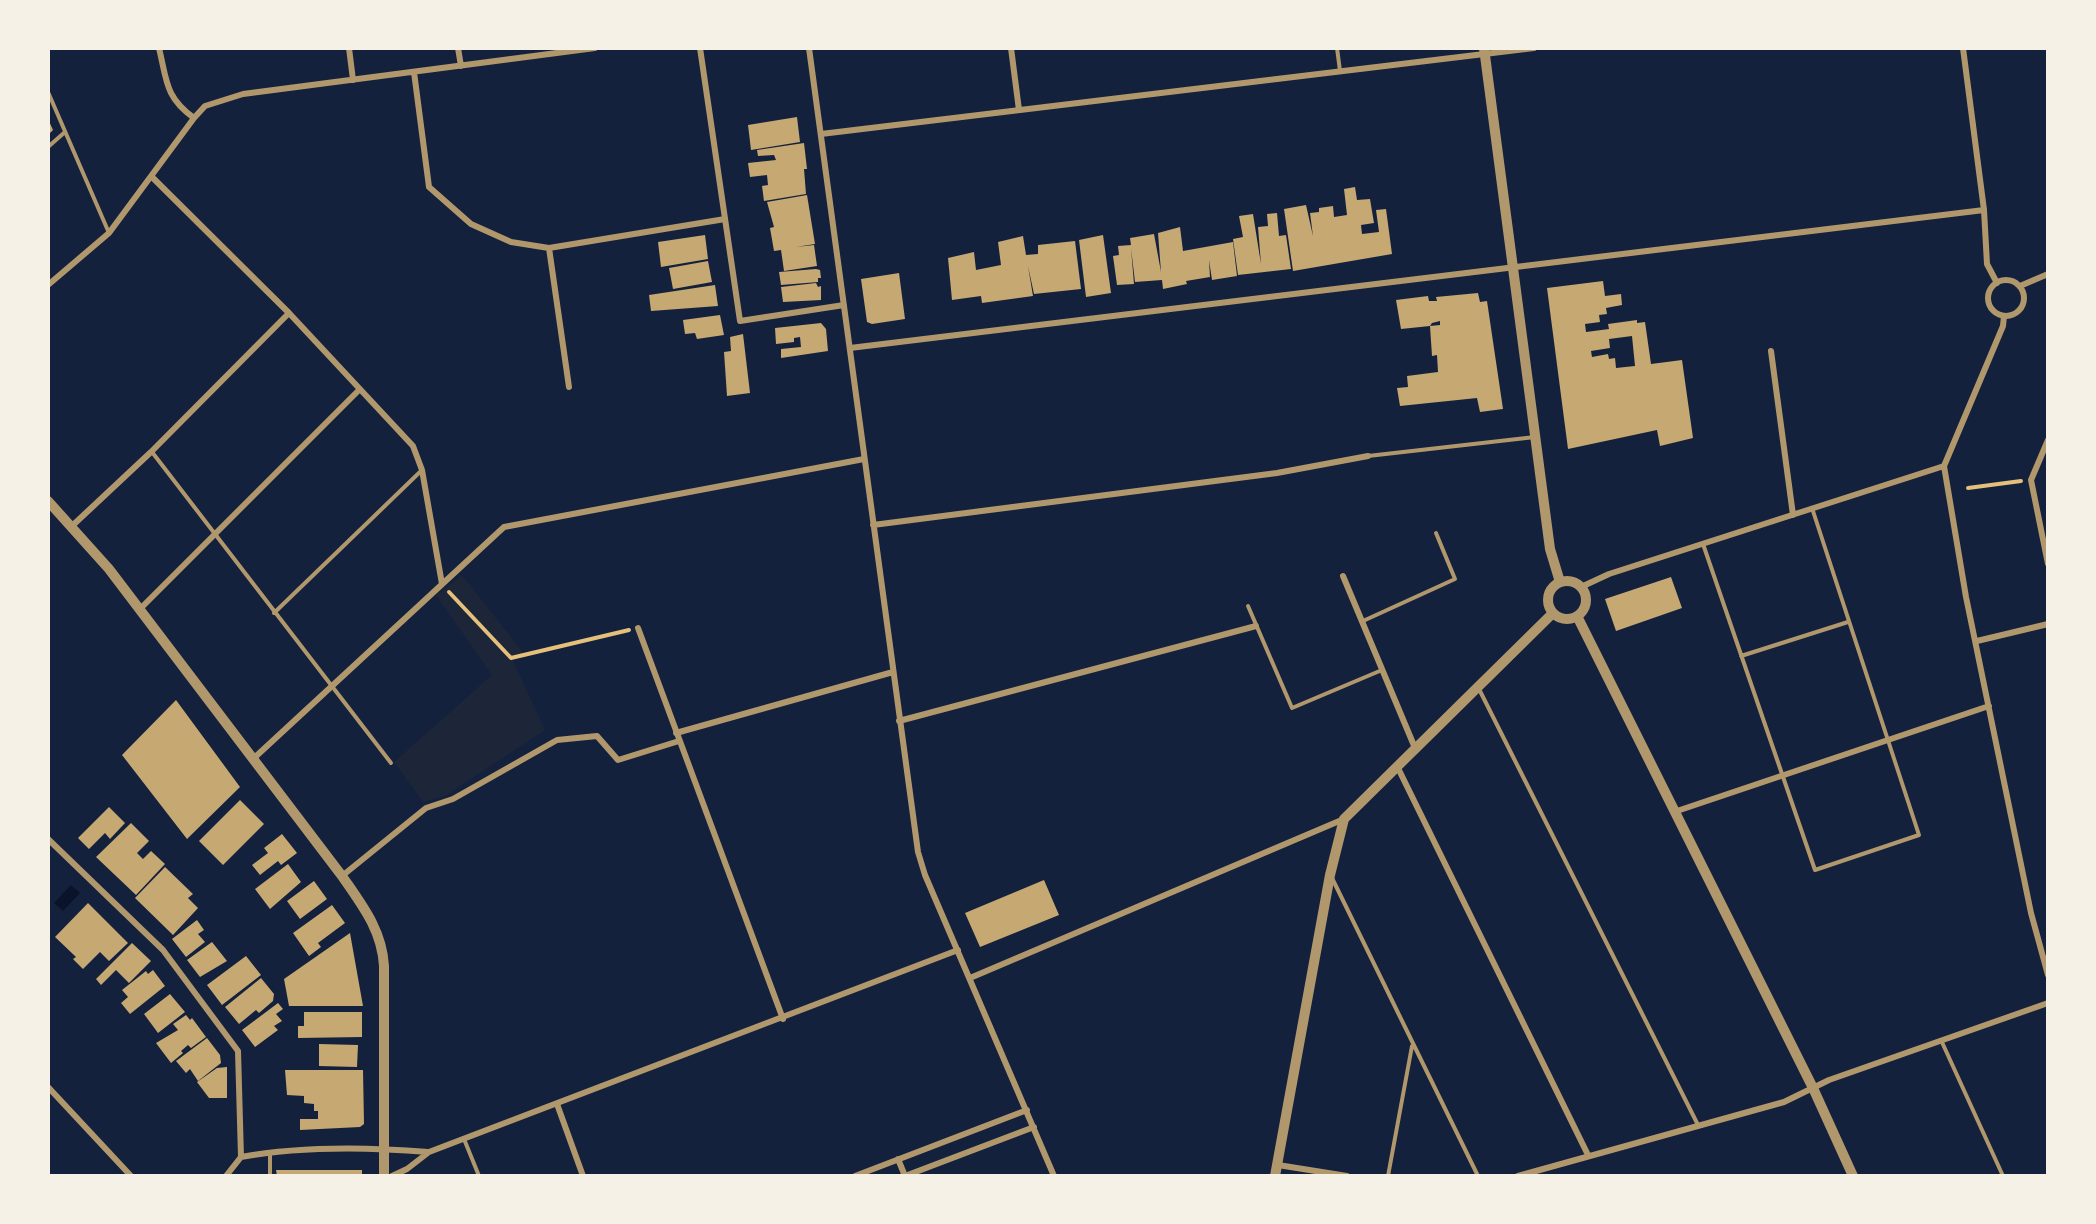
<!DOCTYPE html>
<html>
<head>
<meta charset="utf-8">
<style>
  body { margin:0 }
  #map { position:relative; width:2096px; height:1224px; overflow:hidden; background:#14213d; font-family:"Sofia Sans Condensed",sans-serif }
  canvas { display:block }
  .frame { position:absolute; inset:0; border:50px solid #f6f1e7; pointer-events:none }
</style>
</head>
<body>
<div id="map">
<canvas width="2096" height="1224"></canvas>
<div class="frame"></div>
</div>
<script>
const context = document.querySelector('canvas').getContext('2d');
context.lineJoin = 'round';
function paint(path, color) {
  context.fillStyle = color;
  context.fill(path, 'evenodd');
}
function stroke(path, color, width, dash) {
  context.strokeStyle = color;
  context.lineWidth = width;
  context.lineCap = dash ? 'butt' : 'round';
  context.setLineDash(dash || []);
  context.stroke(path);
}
const green = new Path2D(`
  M462,575l63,80 -13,4 33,71 -100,66 -22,6 -29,-40 98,-87 -56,-80z`);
const water = new Path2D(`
  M71,885l9,8 -17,18 -9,-8z`);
const building = new Path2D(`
  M797,117l3,25 -49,8 -3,-25z
  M48,119l5,11 -5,5z
  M804,143l3,26h-3l2,25 -42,7 -2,-15 6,-1 -1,-10 -17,2 -2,-14 28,-3 -2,-5 -16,1 -1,-6z
  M1355,187l2,13 13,-1 4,24 -13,2 1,9 17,-2 -3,-22 10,-1 6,45 -99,17 -9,-62 22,-4 7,31 -3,-23 9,-1v-4l14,-2 1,11 13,-2 -3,-26z
  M807,195l8,49 -19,3 18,-2 3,21 -33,5 -3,-21 -7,1 -4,-23 4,-1 -7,-25z
  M1277,213l2,23 7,-1 5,34 -53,6 -5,-36 10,-2 -4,-21 14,-2 8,50 -3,-37 10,-1 -1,-12z
  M1180,227l3,24 50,-9 4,34 -25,4 -3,-20 1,17 -24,4 1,3 -24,5 -1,-9 -27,2 -4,-34 3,36 -17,1 -4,-29 6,-1 -1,-9 13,-1 -1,-7 24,-4 7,38 -3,-39z
  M705,235l3,24 -47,8 -3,-25z
  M1103,235l8,58 -25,4 -7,-57z
  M1023,236l3,19 12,-1v-9l37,-4 6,48 -47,5 -6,-28 5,30 -51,7 -1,-7 -29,4 -4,-42 26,-6 2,18 25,-5 -3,-23z
  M708,261l4,21 -39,7 -4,-21z
  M816,269l4,1 1,8h-3v4l-37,3 -2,-13z
  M899,273l6,46 -33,5 -5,-2 -6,-43z
  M1603,281l2,15 16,-2 1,11 -16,3 1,6 -8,1 1,7 -15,2 1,8 23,-3 -1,-5 29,-4v3l8,-1 6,42 31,-4 11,78 -33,8 -3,-16 -89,19 -21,-161zM1632,336l3,30 -19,2 -1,-10 -6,1 -1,-5 -16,3 -1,-6 19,-3 -1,-9z
  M816,283l2,4 3,-1v14l-38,2 -2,-15z
  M715,285l3,21 -67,5 -2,-16z
  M1478,293l2,9 7,-1 16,108 -23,3 -3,-14 -77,8 -3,-18 11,-1 -1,-11 31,-4 -1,-17 -5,1 -2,-30 10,-1v-4l-8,2 -2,3 -29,3 -5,-29 32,-4 1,5h8l-1,-4z
  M720,315l4,20 -27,4 -2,-6 -10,1 -2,-14z
  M821,323l5,6 2,22 -47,7v-9l20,-2 -1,-10 -6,1v4l-18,2 -1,-16z
  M743,334l7,59 -23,3 -3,-44 7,-1 -1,-14z
  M1671,577l11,31 -66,23 -11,-32z
  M176,700l64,87 -53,52 -65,-84z
  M240,800l24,24 -41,41 -24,-24z
  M109,807l16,16 -15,16 -5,-6 -16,16 -11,-11z
  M131,823l18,18 -12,12 6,6 8,-8 14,13 -29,31 -40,-38z
  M282,834l15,19 -16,12 -3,-4 -18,14 -8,-10 16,-12 -4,-5z
  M288,864l13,18 -31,27 -15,-20z
  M165,867l28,27 -5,4 10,10 -25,27 -38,-37z
  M1044,880l15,35 -79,32 -15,-34z
  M314,881l13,18 -27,20 -13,-18z
  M88,903l40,40 -19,18 -9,-9 -17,17 -10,-10 3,-2 -21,-20z
  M332,905l13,18 -27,20 3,4 -12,9 -16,-23z
  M197,920l7,10 -6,4 7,8 -19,15 -14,-18z
  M350,933l13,73h-74l-5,-27z
  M212,942l15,19 -27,16 -13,-17z
  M132,943l19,18 -22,22 -13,-13 -15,15 -5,-6z
  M246,956l15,19 -39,30 -15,-20z
  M153,970l12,16 -35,28 -9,-11 7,-6 -6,-7 24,-19 2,3z
  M261,978l13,16 -1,7 -14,12 -3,-3 -17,14 -14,-17z
  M170,994l15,18 -27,21 -14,-19z
  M278,1003l5,6 -7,5 6,7 -8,5 4,4 -23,17 -13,-17z
  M304,1012h58v25l-64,1v-12h6z
  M186,1015l4,5 2,-2 14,19 -15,11 -3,-3 -7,6 2,2 -12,10 -15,-20 22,-13 -5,-6z
  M207,1038l13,17 1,8 -23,18 -8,-12 -4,4 -10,-12z
  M319,1044l39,1 -1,22 -38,-1z
  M227,1067v31h-18l-12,-16 20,-14z
  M285,1070h78l1,54 -4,3 -60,3v-11h18v-8h-4v-7l-10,-1v-7l-17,-1z
  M276,1170h86v6h-85z`);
const path = new Path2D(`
  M1968,488l53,-7
  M449,592l62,66 118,-28`);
const service = new Path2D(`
  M1337,48l3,23
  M48,92l61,141
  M48,147l17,-15
  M152,452l239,311
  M1368,456l167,-19
  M1703,544l112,326 104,-35 -107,-327
  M1248,606l44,102 90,-38
  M274,613l148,-143
  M1363,621l92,-42 -19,-46
  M1741,656l107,-34
  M1478,687l220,438
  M1332,878l146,298
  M1941,1040l62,136
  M464,1139l15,37
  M270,1176v-23
  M1388,1176l24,-130`);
const minor = new Path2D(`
  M159,48c8,33 6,49 35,70
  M349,48l4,32
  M458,48l3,18
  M700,48l40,273 104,-16
  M809,48l109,804 7,23 129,301
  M1011,48l8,62
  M1963,48l21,162 3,54 10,19
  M414,72l15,115 42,37 40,18 38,6 176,-29
  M821,134l713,-86
  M152,177l137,136 124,133 9,24 20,114
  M549,248l20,139
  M1988 298a18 18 0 1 1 36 0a18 18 0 1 1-36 0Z
  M48,285l61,-52 85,-115 11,-12 38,-12 352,-46
  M2020,286l28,-12
  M2004,316l-1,10 -59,140 22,131 65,316 17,62
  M850,348l1134,-138
  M1771,351l22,164
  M2048,440l-17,40 17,84
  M873,525l404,-52 91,-17
  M72,526l79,-74 138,-139
  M1343,576l72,172
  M1581,587l28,-13 335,-108
  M139,610l221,-221
  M638,628l145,391
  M1977,641l71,-17
  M899,721l357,-95
  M676,733l217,-61
  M253,759l251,-232 360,-68
  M1397,766l191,389
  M1674,812l315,-106
  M48,839l115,111 75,101 3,106
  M342,876l84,-68 27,-9 104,-59 40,-4 21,24 61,-19
  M970,978l374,-159
  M48,1087l83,89
  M557,1104l26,72
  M898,1159l7,17
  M1278,1165l69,11
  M226,1176l15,-19c61,-11 126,-10 187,-5
  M392,1176l15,-7 22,-17 529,-202
  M855,1176l172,-66
  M905,1176l129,-49
  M1518,1176l266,-74 45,-22 219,-77`);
const tertiary = new Path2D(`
  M1484,48l66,501 10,33
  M48,501l61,68 233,307c20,29 40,54 42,90v210
  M1548 600a19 19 0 1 1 38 0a19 19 0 1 1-38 0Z
  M1577,616l236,472 40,88
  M1275,1176l55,-301 14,-56 209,-206`);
paint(green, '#1d2539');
paint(water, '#0b132b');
paint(building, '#c6a872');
stroke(path, '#e5c07b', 4);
stroke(service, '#b1986c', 4);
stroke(minor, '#b1986c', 6);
stroke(tertiary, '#b1986c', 10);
</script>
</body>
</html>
